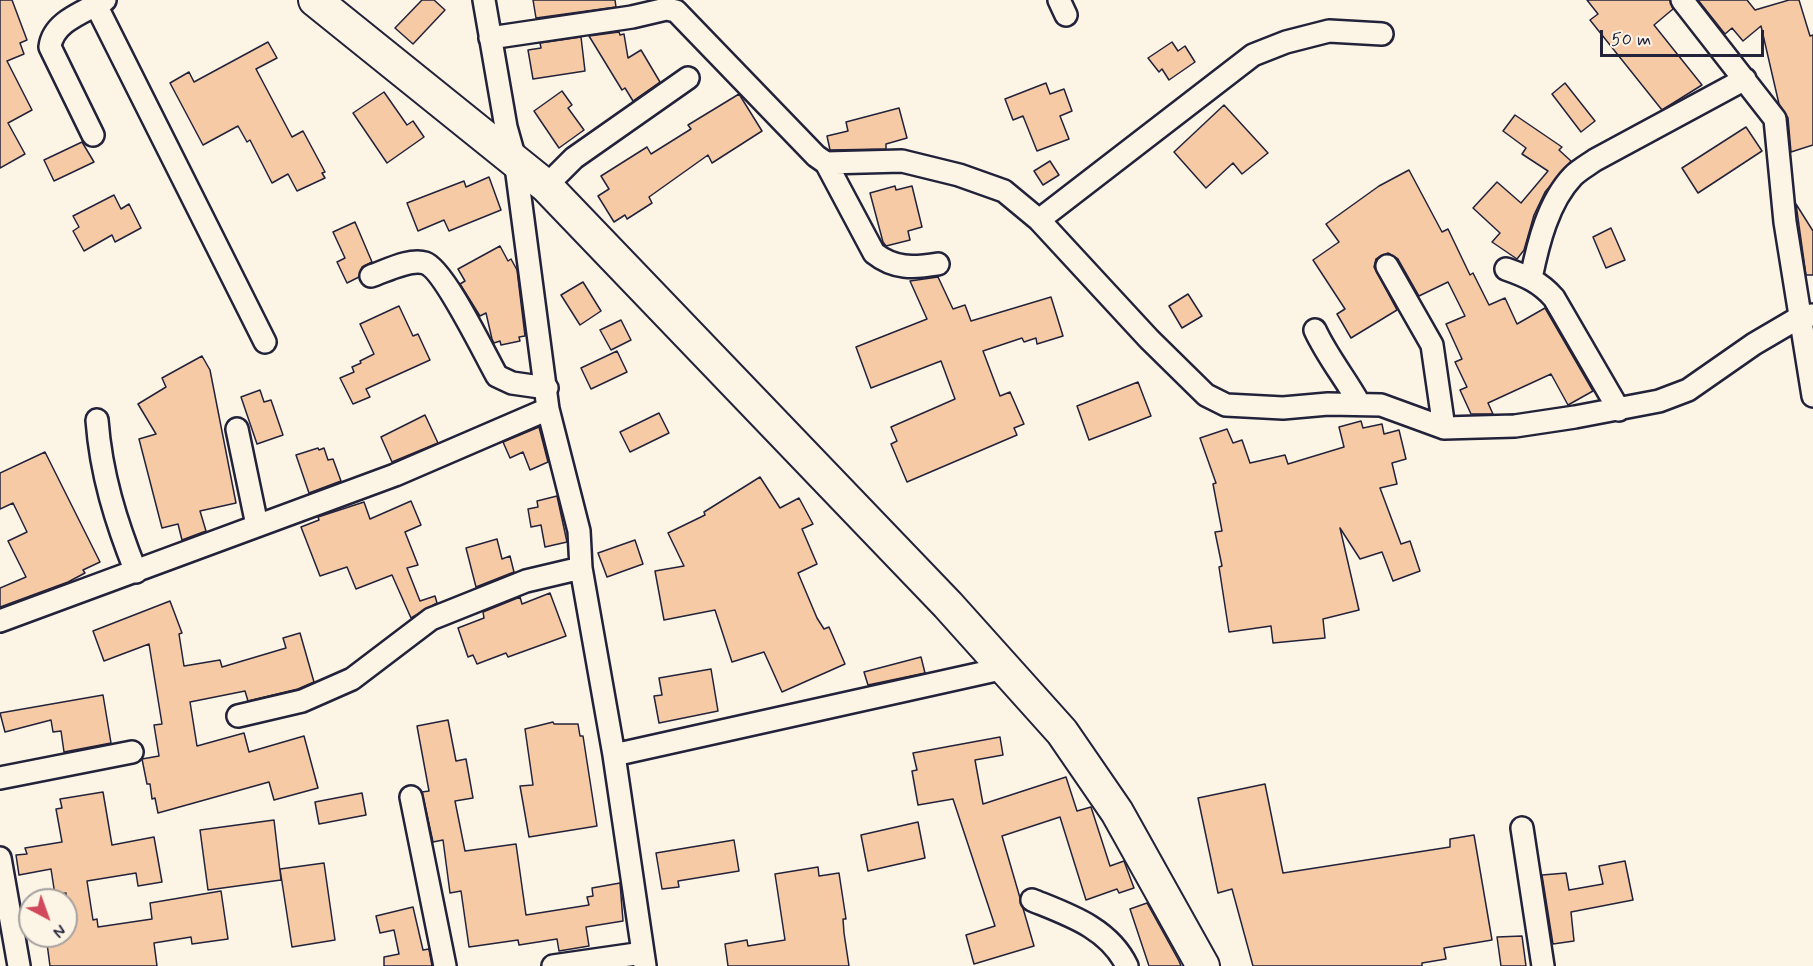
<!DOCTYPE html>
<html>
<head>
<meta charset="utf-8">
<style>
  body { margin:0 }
  #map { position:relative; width:1813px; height:966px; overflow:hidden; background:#fcf5e5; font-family:Mynerve,sans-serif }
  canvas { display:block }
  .north { position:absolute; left:18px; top:888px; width:60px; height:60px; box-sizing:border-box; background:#fcf5e5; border:2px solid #a5a1a1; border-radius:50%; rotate:139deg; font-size:16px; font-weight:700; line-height:24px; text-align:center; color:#22223b }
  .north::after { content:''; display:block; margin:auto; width:21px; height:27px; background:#d1495b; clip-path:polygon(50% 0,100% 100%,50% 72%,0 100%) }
  .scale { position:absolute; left:1600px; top:30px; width:164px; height:27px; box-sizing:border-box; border:3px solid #22223b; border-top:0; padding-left:8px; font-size:18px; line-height:21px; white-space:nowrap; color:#22223b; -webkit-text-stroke:4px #fcf5e5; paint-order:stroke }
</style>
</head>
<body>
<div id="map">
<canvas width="1813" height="966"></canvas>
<div class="north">N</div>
<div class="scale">50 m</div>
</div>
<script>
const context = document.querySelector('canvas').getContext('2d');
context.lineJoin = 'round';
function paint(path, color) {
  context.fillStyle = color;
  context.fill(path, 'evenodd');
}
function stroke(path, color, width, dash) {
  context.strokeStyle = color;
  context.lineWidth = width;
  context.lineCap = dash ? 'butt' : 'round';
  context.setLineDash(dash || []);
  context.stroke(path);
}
const building = new Path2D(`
  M0,0h12l15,40 -7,3 4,11 -17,7 25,49 -24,13 17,31 -25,14z
  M422,0h12l11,10 -32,34 -18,-16z
  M533,0h82l1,7 -80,11z
  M1587,0h83l3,9 -19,16 48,60 -40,25 -72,-90 8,-6z
  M1698,0h49l8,10 34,-10h10l11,36 3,-1v110l-22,7 -3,-34 -9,-14 -18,-78 -18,15 -11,-13 -7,6z
  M619,32l1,3 4,-1 4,24 13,-8 19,32 -27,19 -8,-13 -3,2 -33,-54z
  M581,37l4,34 -52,8 -5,-29 13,-2 -1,-5z
  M268,42l9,16 -21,11 36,68 11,-6 22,41 -3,1 3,5 -28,13 -9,-17 -16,9 -22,-43 -3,2 -9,-16 -35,19 -33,-62 19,-11 5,10z
  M1172,42l6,9 7,-5 10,16 -26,18 -7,-11 -3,3 -11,-14z
  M1046,83l4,11 14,-5 8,22 -12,5 9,23 -32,12 -14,-35 -10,4 -8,-21z
  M1565,83l30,38 -14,11 -29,-38z
  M562,91l10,14 -4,3 16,22 -25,18 -25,-37z
  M384,92l23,33 6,-4 11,16 -37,26 -34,-50z
  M739,94l23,37 -50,32 -4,-8 -59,42 3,6 -25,16 -2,-4 -11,7 -16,-26 11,-7 -8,-13 46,-29 4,7 40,-25 -3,-4z
  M1224,105l44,48 -26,21 -9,-11 -27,25 -32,-36z
  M899,108l8,30 -21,6v5l-56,1 -3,-14 21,-5 -2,-9z
  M1515,115l47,32 -3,3 12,11 -26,31 -11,23 -10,35 -7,9 -25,-17 8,-9 -27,-25 24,-26 24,21 27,-32 -26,-17 4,-6 -23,-17z
  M1746,127l16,24 -64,42 -16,-25z
  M82,142l12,20 -40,19 -10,-21z
  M1050,161l9,14 -16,10 -9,-14z
  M1409,170l33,62 6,-3 22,46 3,-2 16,32 16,-7 12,26 28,-16 48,83 -25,14 -17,-31 -63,29 5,11h-22l-11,-24 7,-3 -12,-25 7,-3 -16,-35 19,-8 -17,-34 -29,14 -21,-37 -10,-6 -12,6 -2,8 23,43 -46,28 -14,-24 8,-5 -32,-49 26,-18 -13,-18 53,-38z
  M489,177l12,33 -52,21 -5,-11 -26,11 -11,-28 57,-22 2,6z
  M895,186l1,4 16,-4 10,41 -14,4 2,9 -24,6 -3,-4 -13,-49z
  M114,195l7,14 8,-5 12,24 -26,14 -3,-7 -28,16 -11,-20 6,-4 -6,-11z
  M1796,204l17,27v44h-7z
  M355,222l17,40 -10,5 -3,10 -12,6 -10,-21 8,-4 -12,-26z
  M1611,228l14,32 -19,8 -13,-31z
  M500,246l8,15 3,-2 6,11 8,66 -6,1 1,4 -19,4 -1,-4 -6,2 -2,-4 -6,-26 -6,3 -20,-32 5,-3 -7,-12z
  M938,277l15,32 12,-4 6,16 80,-24 12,39 -26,8 -1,-6 -12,4 -2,-4 -39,13 17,45 10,-4 14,32 -10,4 3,7 -110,47 -16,-38 6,-3 -6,-14 64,-28 -14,-38 -70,27 -15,-41 71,-28 -17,-38z
  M583,282l18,29 -21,14 -19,-30z
  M1188,294l14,22 -20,12 -13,-22z
  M399,306l14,30 5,-2 12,26 -64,29 4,8 -17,7 -13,-26 14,-6 -2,-5 9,-4 -1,-2 14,-7 -14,-30z
  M621,320l10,20 -20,10 -11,-20z
  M617,351l10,21 -36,17 -10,-21z
  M202,356l8,14 26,133 -36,8 6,20 -24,9 -4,-16 -16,4 -23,-89 17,-5 -18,-30 28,-17 -4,-9z
  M1138,382l13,34 -62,24 -12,-34z
  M260,390l4,12 7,-2 12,35 -26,9 -16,-47z
  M659,413l10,20 -39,19 -10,-20z
  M425,415l13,28 -46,19 -11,-25z
  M1361,421l2,7 19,-4 2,10 15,-4 7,29 -14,4 5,21 -17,4 21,56 9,-3 10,30 -27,10 -11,-29 -22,7 -20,-31 19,82 -36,9 2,19 -52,5 -2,-17 -42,6 -10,-65 3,-1 -7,-34 7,-1 -9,-47 3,-1 -16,-45 27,-9 6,14 9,-3 8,23 35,-8 3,9 56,-17 -5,-20z
  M539,427l9,35 -18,8 -7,-18 -13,6 -7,-16z
  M318,448l1,2 5,-2 4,12 5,-1 8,22 -32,12 -13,-38z
  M45,452l55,110 -17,8 2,3 -17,9 -68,25v-19l26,-11 -18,-36 19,-9 -14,-29 -13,6v-36z
  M760,477l20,31 19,-10 14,26 -11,5 15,35 -19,9 19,45 7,11 5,-2 16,37 -63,28 -18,-40 -32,10 -17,-52 -51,10 -9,-49 29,-5 -16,-33 37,-18 -1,-3z
  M557,496l10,46 -22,5 -4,-22 -10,2 -3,-18 10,-2 -1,-6z
  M411,501l10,24 -16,7 13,33 -11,3 13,33 15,-5 2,7 -26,15 -19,-43 -36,14 -9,-22 -27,9 -19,-49 18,-7 -1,-3 46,-15 6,17z
  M497,539l5,20 8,-3 4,16 -38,15 -10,-39z
  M635,540l8,24 -36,13 -9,-24z
  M550,593l16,43 -58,21 -2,-4 -29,11 -4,-9 -5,2 -10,-29 26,-10 -1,-6 37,-15 2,7z
  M170,601l12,32 -3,1 5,32 36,-6 2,7 64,-19 -3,-10 17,-5 14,49 -16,7 -50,12 -3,-10 -55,11 7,44 47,-13 5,19 55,-16 14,52 -44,12 -5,-18 -111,31 -3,-15 -3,1 -2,-15h-3l-5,-25 17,-3 -5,-31 8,-1 -13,-80 -45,17 -11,-30z
  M921,657l4,16 -57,12 -4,-13z
  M711,669l7,42 -59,12 -5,-27 8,-1 -3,-17z
  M103,695l8,48 -47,9 -3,-21 -8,1 -2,-12 -46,12 -5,-19z
  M448,720l8,41 10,-2 7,39 -18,3 10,50 51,-7 10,71 63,-10 -2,-8 6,-1 -1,-8 28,-5 3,38 -37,6 3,19 -30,5 -2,-12 -38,6 -1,-5 -49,7 -8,-56 -11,2 -7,-53 -10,2 -11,-50 7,-1 -12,-65z
  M553,722l1,2h24l2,12h3l14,90 -68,11 -9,-51 13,-1 -8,-56z
  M1000,737l3,18 -28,5 8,44 83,-27 11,34 14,-4 19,59 14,-5 10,27 -15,5 -2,-4 -31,11 -26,-83 -58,19 32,110 -60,18 -8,-29 29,-9 -42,-127 -35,6 -6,-34 5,-1 -4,-17z
  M1265,784l18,89 167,-26v-8l24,-4 18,105 -48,8 2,11 -24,4v3h-169l-21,-77 -14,4 -20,-95z
  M103,792l9,53 42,-8 8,45 -24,4 -2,-13 -49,8 6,39 4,-1 1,8 54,-8 -2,-16 71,-12 7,48 -36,5 -1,-7 -37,6 3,23h-107l-4,-30h20v-43l-11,2 -4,-26 -32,6 -3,-20 11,-1 -2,-6 37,-6 -6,-33 6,-1 -2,-9z
  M362,793l4,22 -47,9 -4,-22z
  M274,820l7,60 -73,10 -8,-60z
  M918,822l7,36 -57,13 -7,-36z
  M734,840l5,31 -61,10 1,6 -17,2 -6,-36z
  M1625,861l8,39 -62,12 3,29 -21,3 -11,-69 24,-2 3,17 34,-6 -4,-18z
  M324,863l11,77 -43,7 -12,-78z
  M818,867l1,9 20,-3 7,46h-3l1,14 5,33h-121l-3,-22 22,-4 1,6 37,-6 -10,-66z
  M1147,903l32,58 2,5h-32l-19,-57z
  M413,907l10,43 6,-1 3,17h-48v-9l15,-3 -5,-24 -14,3 -4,-17z
  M1522,936l4,30h-25l-4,-29z`);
const minor = new Path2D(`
  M484,0l22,127 9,32 33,250 31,122 2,37 33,187 31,211
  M1059,0l7,15
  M1682,0l93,119 10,103 28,174
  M96,5l169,337
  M490,38l142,-21 34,-8 10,2 140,145 10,7 76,-2 57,14 45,16 35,29 110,119 57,56 20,10 57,3 45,-4 53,1 63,23 71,-2 60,-9 84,-16 29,-11 66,-46 46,-27 13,-2
  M93,135l-43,-88c3,-26 35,-35 55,-47
  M826,163l48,90c20,16 39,15 64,11
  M546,186l28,-28 114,-80
  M1039,220l214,-165 33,-13 43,-11 53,3
  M1387,266l45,79 12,83
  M1506,269c20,7 34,13 48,29l65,112
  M371,276c15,-5 39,-18 54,-13 19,6 60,92 72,113l15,7 35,5
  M1531,278c7,-34 17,-76 42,-102 6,-6 15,-11 22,-16l150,-81
  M1315,330c12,26 30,48 44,73
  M97,420c4,54 19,102 39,152
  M237,429l20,96
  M0,621l395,-146 153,-66
  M238,716l64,-15 50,-22 79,-60 95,-38 55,-13
  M614,755l391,-87
  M0,778l132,-26
  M411,797l34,169
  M1522,828l21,138
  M0,858l19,108
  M1032,900c37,15 77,28 95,66
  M553,966l90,-13`);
const highway = new Path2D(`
  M315,0l231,186 402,419 114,127 55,80 86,154`);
paint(building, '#f7caa6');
stroke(building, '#22223b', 1.5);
stroke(minor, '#22223b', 26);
stroke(highway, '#22223b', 36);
stroke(minor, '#fcf5e5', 21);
stroke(highway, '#fcf5e5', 32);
</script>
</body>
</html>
